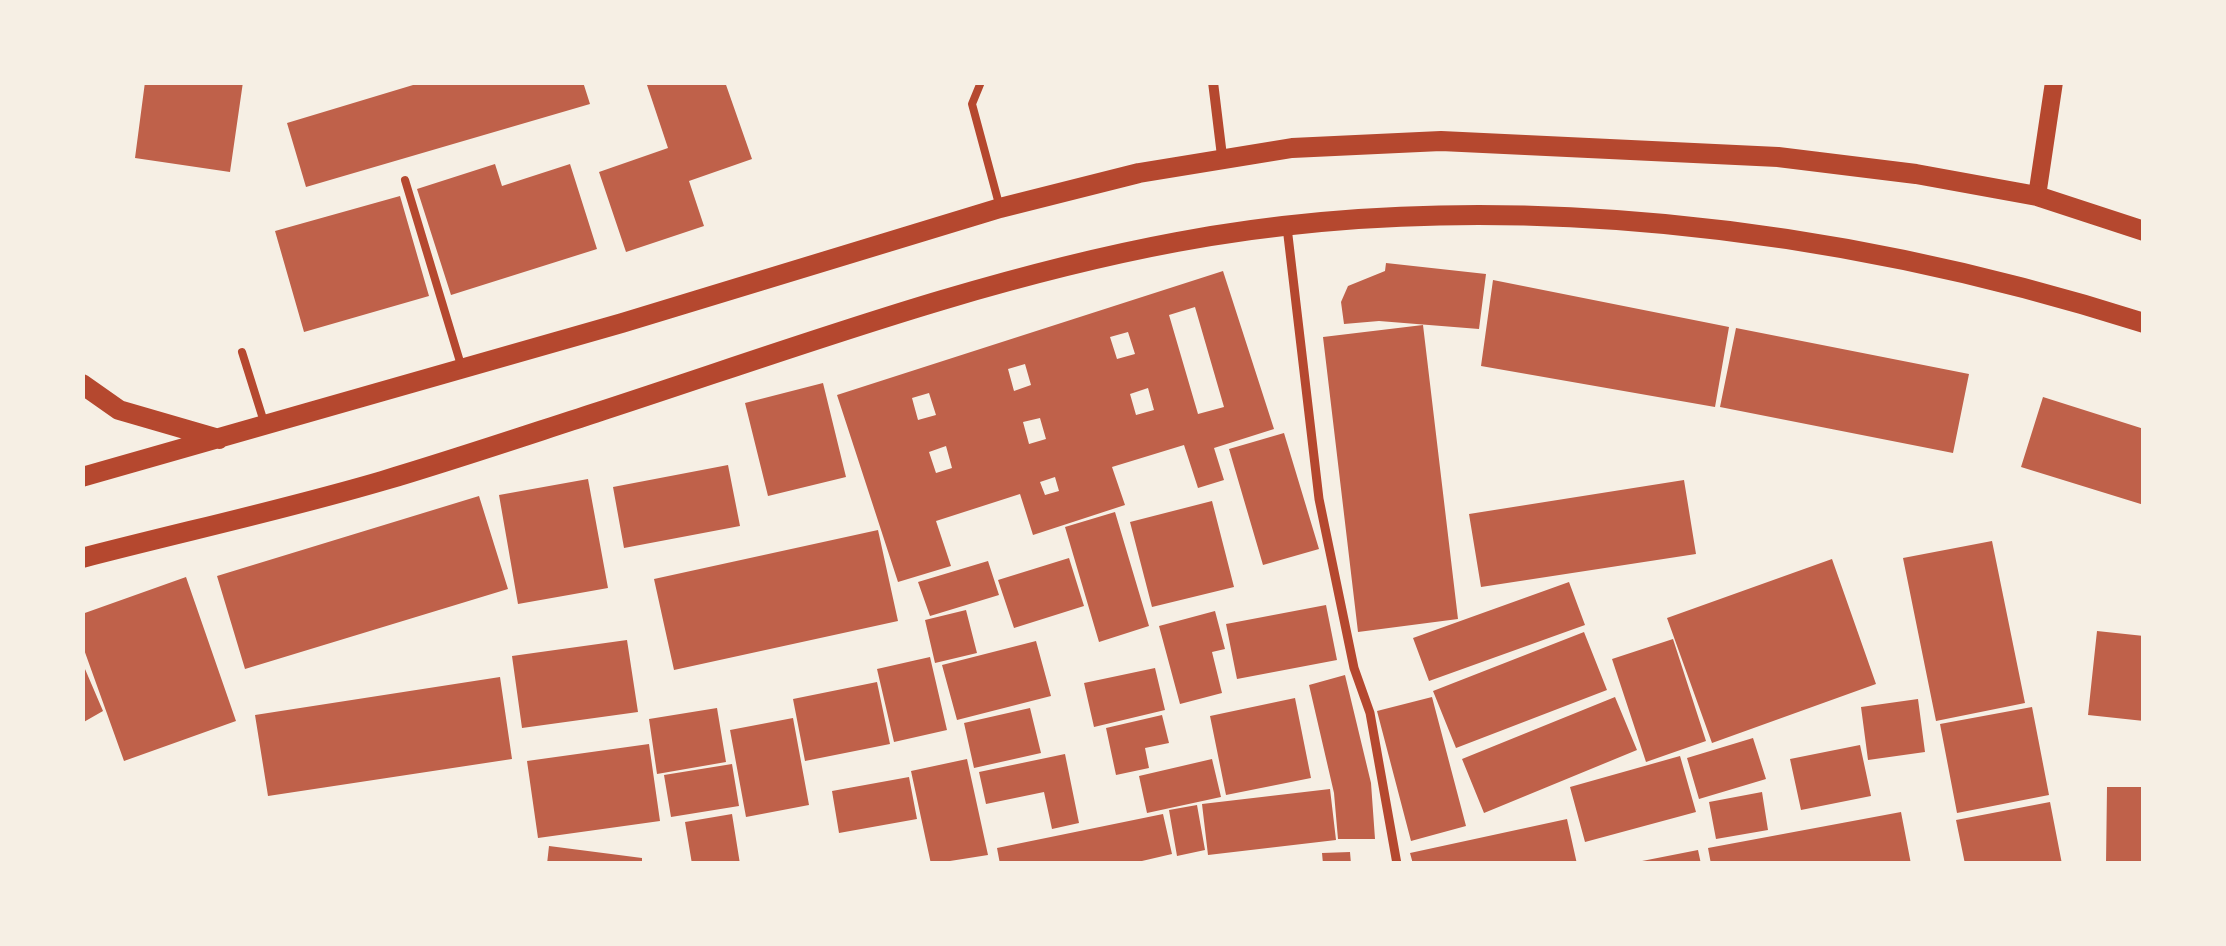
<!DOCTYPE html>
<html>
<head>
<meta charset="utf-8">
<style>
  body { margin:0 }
  #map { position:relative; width:2226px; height:946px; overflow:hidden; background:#f6efe4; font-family:Karla,sans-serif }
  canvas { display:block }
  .frame { position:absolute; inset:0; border:85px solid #f6efe4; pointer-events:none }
</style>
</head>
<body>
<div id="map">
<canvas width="2226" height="946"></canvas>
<div class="frame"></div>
</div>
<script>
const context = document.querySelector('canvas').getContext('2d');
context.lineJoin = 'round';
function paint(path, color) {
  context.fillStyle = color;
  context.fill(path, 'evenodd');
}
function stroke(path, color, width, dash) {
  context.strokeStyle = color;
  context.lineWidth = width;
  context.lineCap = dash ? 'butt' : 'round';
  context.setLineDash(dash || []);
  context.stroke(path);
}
const building = new Path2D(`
  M145,82h98l-13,90 -95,-14z
  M423,82h160l7,22 -284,83 -19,-64z
  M646,82h79l27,77 -63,22 15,45 -78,26 -27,-80 69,-24z
  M495,164l7,22 68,-22 27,85 -146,46 -34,-106z
  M400,196l29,100 -125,36 -29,-101z
  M1386,263l100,11 -7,55 -100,-8 -35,3 -3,-22 7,-16 37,-15z
  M1223,271l51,158 -60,19 10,32 -26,8 -14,-43 -72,22 13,38 -92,30 -13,-41 -84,27 15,45 -53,16 -61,-187zM1195,307l29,100 -26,7 -29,-99zM1128,332l7,22 -18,5 -7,-22zM1025,364l6,21 -17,6 -6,-22zM1148,388l6,22 -18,5 -6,-21zM929,393l7,22 -18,5 -6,-22zM1040,418l6,21 -17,5 -6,-22zM946,446l6,22 -16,5 -7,-21zM1055,477l4,14 -14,4 -5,-13z
  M1493,280l236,47 -14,80 -234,-41z
  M1423,325l35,294 -100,13 -35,-295z
  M1736,328l233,46 -16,79 -233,-46z
  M823,383l23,94 -78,19 -23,-93z
  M2043,397l101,32v76l-123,-38z
  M1284,433l35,116 -56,16 -34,-116z
  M728,465l12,61 -116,22 -11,-61z
  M588,479l20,109 -90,16 -19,-109z
  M1684,480l12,74 -215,33 -12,-73z
  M479,496l29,93 -263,80 -28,-93z
  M1212,501l22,86 -82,20 -22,-85z
  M1115,512l34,114 -50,16 -34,-115z
  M878,530l20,91 -224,49 -20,-91z
  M1992,541l33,162 -89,18 -33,-163z
  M1069,558l15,48 -70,22 -16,-48z
  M1832,559l44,125 -164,59 -45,-125z
  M988,561l11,34 -69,21 -12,-34z
  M186,577l50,144 -112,40 -42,-117v-30z
  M1569,582l16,43 -156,56 -16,-43z
  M1326,605l11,55 -100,19 -11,-55z
  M966,610l11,43 -42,10 -10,-43z
  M1215,611l10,38 -13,3 10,41 -42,11 -21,-78z
  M2097,631l47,5v85l-56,-6z
  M1584,632l23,58 -151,58 -23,-57z
  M1673,639l33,102 -60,21 -34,-103z
  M627,640l11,72 -116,16 -10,-72z
  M1036,641l15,55 -94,24 -15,-55z
  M930,657l17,73 -53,12 -17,-73z
  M82,662l21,49 -21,12z
  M1155,668l10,42 -71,17 -10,-44z
  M1345,675l26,108 4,56h-37l-4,-46 -25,-108z
  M500,677l12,82 -244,37 -13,-81z
  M877,682l13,62 -85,17 -12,-62z
  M1432,697l34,129 -55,15 -34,-130z
  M1615,697l22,53 -153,63 -22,-54z
  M1295,698l16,80 -85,17 -16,-79z
  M1918,699l7,53 -57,8 -7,-53z
  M2032,707l17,88 -92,18 -17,-89z
  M717,708l9,54 -69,12 -8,-55z
  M1030,708l11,45 -67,15 -10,-45z
  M1162,715l7,28 -24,5 4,20 -33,7 -10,-47z
  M793,718l16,87 -63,12 -16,-87z
  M1753,738l13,41 -67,20 -12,-41z
  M649,744l11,77 -122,17 -11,-77z
  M1860,745l11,51 -70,14 -11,-51z
  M1065,754l14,69 -27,6 -8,-37 -58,12 -7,-32z
  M1680,756l16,56 -111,30 -15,-55z
  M967,759l21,96 -57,9 -20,-93z
  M1212,759l9,38 -74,16 -8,-37z
  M732,764l7,42 -68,11 -7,-42z
  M909,777l8,42 -78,14 -7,-42z
  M2107,787h37v77h-38z
  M1330,789l6,51 -128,15 -6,-51z
  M1762,792l6,38 -52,9 -7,-37z
  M2050,802l12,62h-97l-9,-44z
  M1197,805l8,45 -28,6 -8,-46z
  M1901,812l10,52h-200l-3,-16z
  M732,814l8,50h-48l-7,-42z
  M1163,814l9,40 -43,10h-129l-3,-16z
  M1567,819l10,45h-164l-3,-11z
  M549,846l93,12v6h-95z
  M1698,850l3,14h-64v-2z
  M1350,852l1,12h-28l-1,-11z`);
const service = new Path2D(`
  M981,82l-9,22 27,100
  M405,180l56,185
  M242,352l22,70`);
const pedestrian = new Path2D(`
  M1287,227l32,272 35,169 16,45 27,151`);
const minor = new Path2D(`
  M1213,82l9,74`);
const tertiary = new Path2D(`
  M2037,196l17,-114`);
const secondary = new Path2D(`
  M82,384l37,26 100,29
  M82,477l540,-154 378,-115 139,-35 153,-25 149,-7 337,16 138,17 121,22 107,35
  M82,558c100,-26 201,-48 300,-77 71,-21 142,-45 213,-68 191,-62 383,-134 582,-171 315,-59 663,-16 967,81`);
paint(building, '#bf614a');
stroke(service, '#b5482f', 8);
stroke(pedestrian, '#b5482f', 9);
stroke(minor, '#b5482f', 10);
stroke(tertiary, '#b5482f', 18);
stroke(secondary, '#b5482f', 20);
</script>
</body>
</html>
